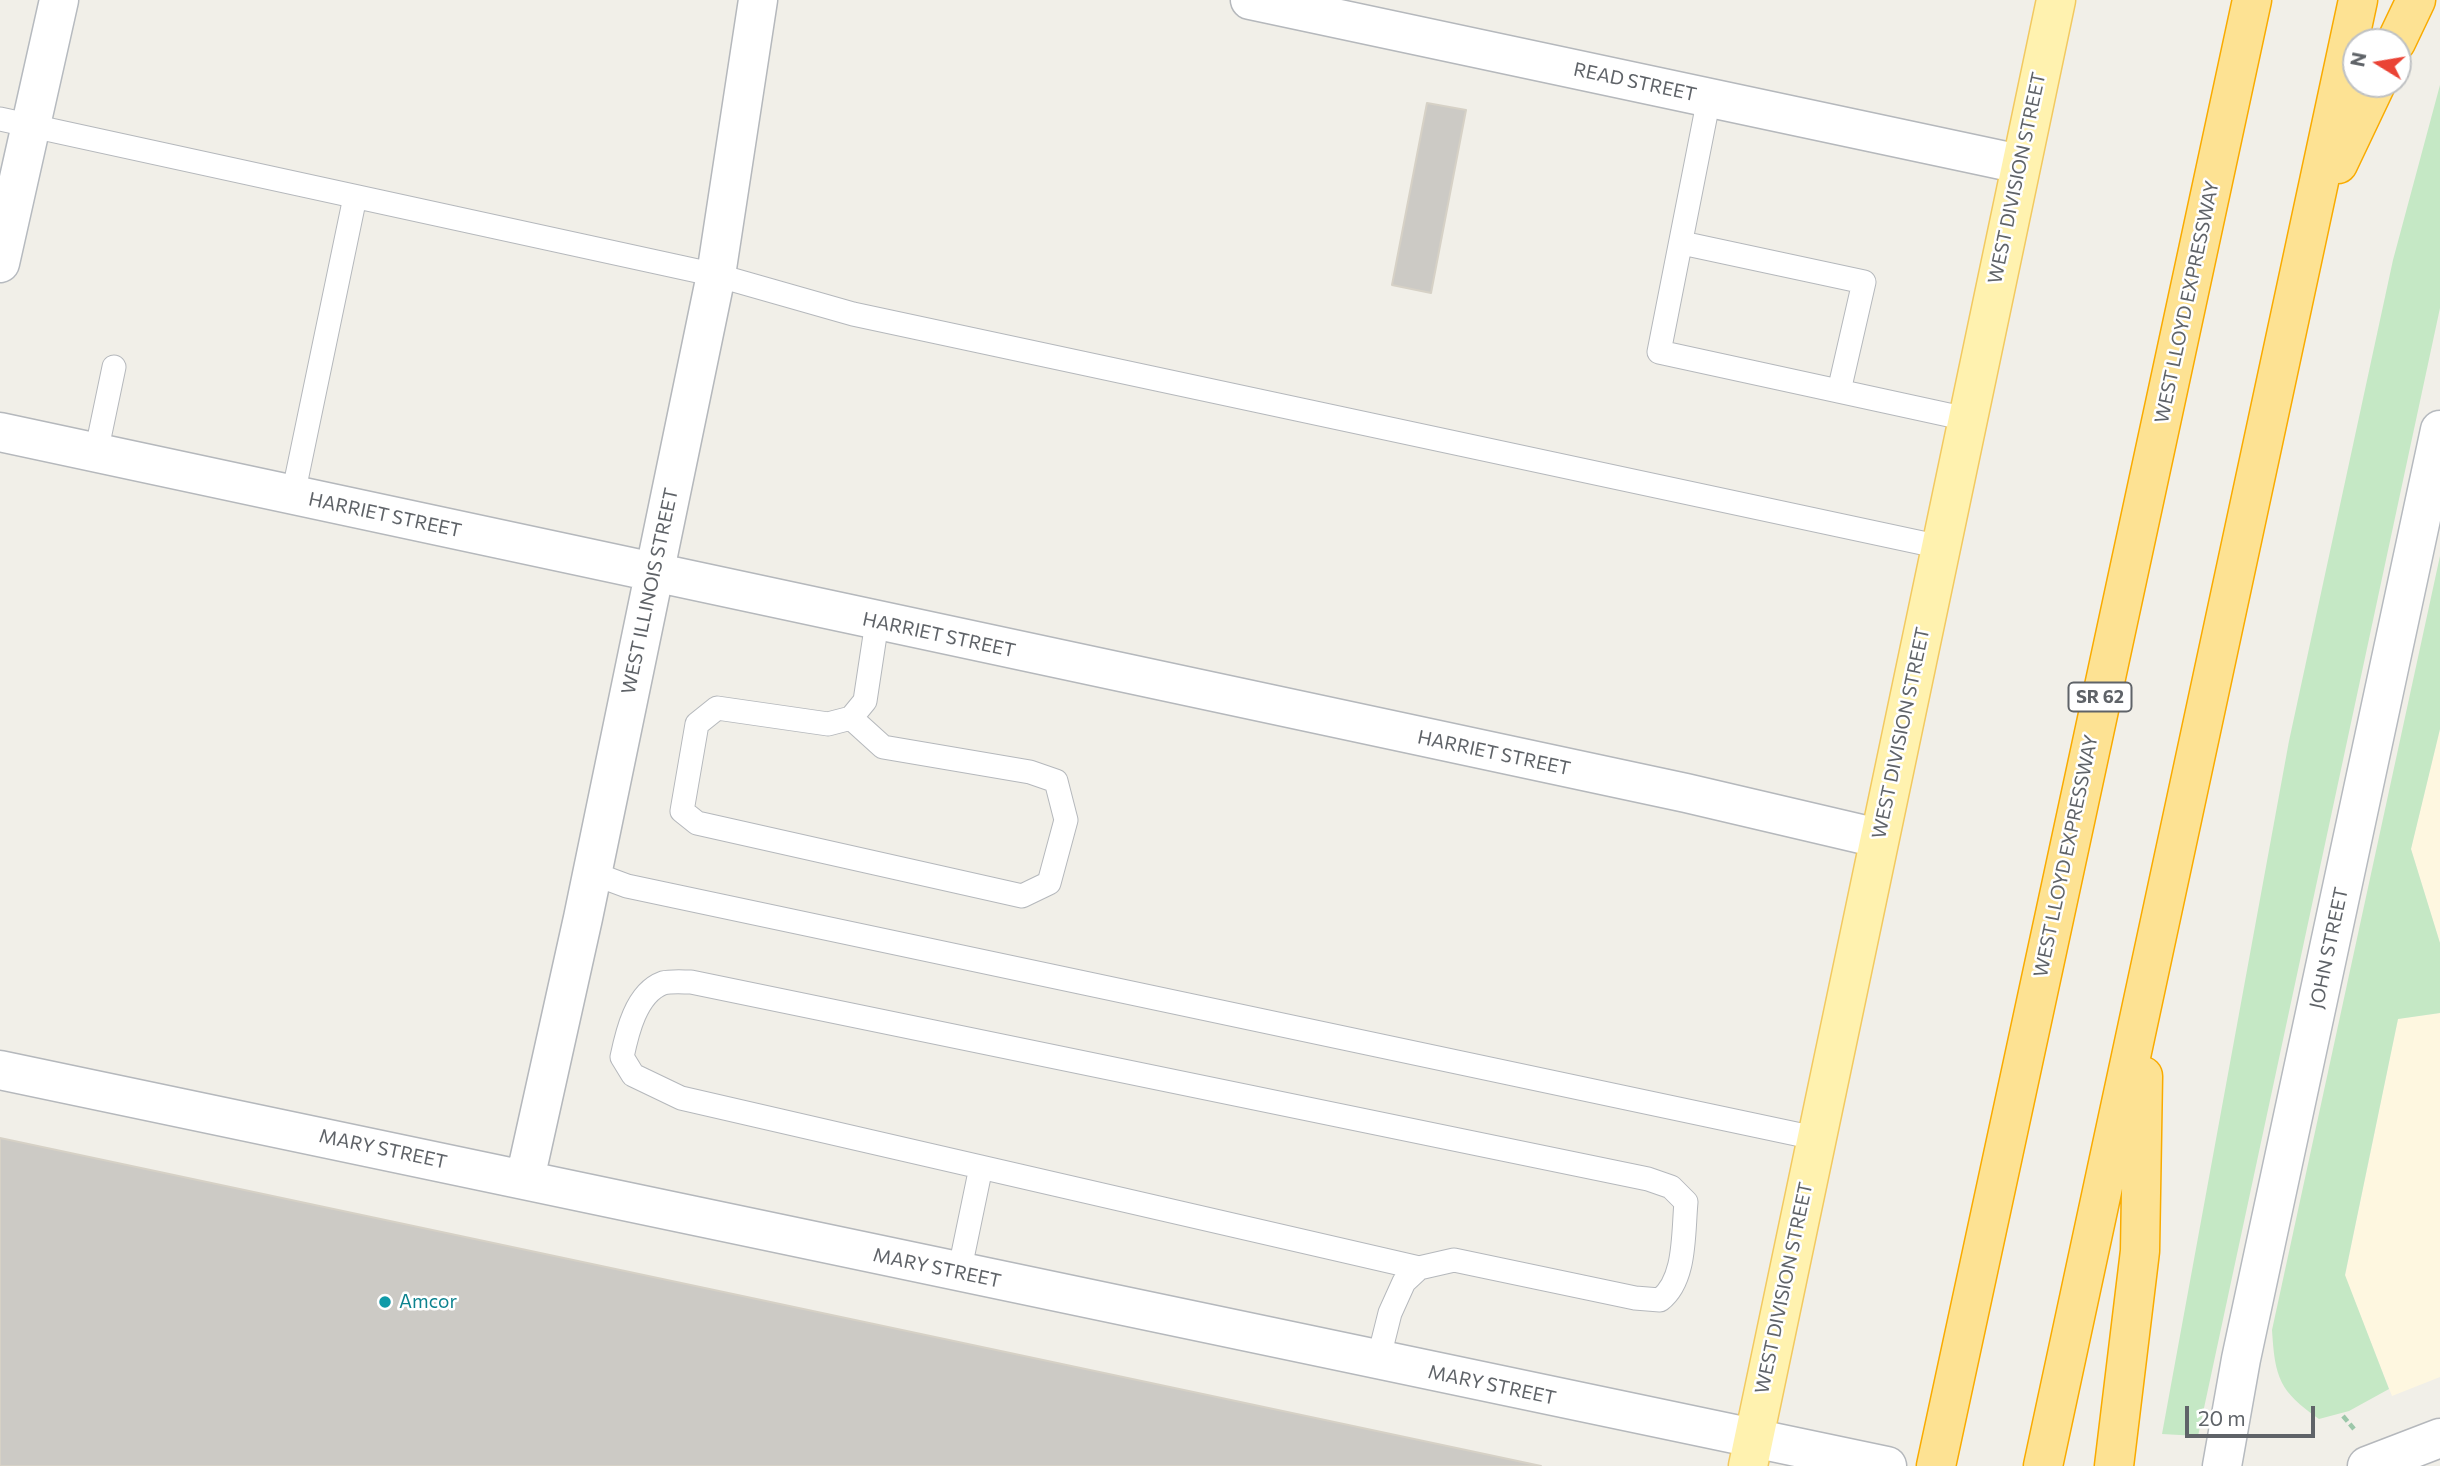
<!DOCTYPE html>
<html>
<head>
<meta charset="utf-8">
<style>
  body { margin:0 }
  #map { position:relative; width:2440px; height:1466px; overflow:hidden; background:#f1efe8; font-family:Commissioner,sans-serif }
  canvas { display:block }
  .north { position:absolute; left:2342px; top:28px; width:70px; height:70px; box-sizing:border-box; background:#fff; border:2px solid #bfc1c3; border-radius:50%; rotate:281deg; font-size:19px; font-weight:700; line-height:28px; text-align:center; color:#5f6368 }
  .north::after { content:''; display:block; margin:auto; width:24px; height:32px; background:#ea4335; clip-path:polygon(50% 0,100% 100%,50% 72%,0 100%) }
  .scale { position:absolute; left:2185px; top:1406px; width:130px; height:32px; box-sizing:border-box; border:4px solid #5f6368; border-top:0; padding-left:9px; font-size:21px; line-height:24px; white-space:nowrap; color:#5f6368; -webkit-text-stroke:5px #fff; paint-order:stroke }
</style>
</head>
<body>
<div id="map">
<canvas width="2440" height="1466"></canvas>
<div class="north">N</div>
<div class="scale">20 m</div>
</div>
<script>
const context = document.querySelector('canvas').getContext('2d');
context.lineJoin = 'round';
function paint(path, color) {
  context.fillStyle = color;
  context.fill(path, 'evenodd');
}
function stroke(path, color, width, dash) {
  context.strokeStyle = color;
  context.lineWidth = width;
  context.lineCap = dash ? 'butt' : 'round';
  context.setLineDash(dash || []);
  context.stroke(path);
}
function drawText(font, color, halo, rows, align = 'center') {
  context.font = font + ' Commissioner,sans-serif';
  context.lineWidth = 5;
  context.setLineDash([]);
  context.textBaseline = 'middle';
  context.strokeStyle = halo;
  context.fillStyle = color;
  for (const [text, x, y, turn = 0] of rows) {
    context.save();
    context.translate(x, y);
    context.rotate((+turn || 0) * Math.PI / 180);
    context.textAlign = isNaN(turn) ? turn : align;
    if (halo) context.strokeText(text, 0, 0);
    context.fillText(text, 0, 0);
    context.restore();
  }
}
const commercial = new Path2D(`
  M2440,729v214l-29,-94z
  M2440,1013v364l-48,19 -47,-120 53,-257z`);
const green = new Path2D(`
  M2440,85v223l-242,1128 -36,-2 127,-693 104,-481z
  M2440,556v173l-29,120 29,94v70l-42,6 -53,256 44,114 -40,22 -30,8c-40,-28 -44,-41 -47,-89z`);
const building = new Path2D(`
  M1427,103l39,7 -35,183 -39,-8z
  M0,1138l1541,328h-1541z`);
const path = new Path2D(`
  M2343,1416l11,13`);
const service = new Path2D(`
  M1709,98l-50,254 308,67
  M0,119l716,156 137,39 1088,233
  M1682,243l182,39 -25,109
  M96,453l18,-86
  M293,495l62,-298
  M851,718l32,29 147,25 26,9 10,39 -17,63 -27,13 -325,-73 -15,-12 15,-87 20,-16 111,16 23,-6 14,-17 12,-79
  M592,873l35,13 1188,252
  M959,1273l22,-106
  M1378,1361l12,-48 14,-31 15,-14 35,-8 181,38 25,2c26,-20 23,-66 26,-98l-15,-15 -23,-8 -957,-197c-8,0 -20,-1 -28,1 -27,10 -36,50 -41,74l11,18 48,23 738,170`);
const minor = new Path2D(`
  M1250,0l770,164
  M0,432l1686,361 192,45
  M0,1070l1887,396
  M525,1179l58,-261 133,-643 42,-275
  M2367,1466l73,-28`);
const secondary = new Path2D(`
  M0,263l59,-263
  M2222,1466l19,-107 199,-929`);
const primary = new Path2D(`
  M1748,1466l308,-1466`);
const motorway = new Path2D(`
  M2396,42l20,-42
  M2338,164l38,-80
  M1936,1466l316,-1466
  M2043,1466l315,-1466
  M2114,1466l26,-215 3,-175`);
const markers = [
  [385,1302,7,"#0f9aa8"]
];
const shields = [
  [2100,697,63]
];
const shieldNames = [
  ["SR 62",2100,697]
];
const streetNames = [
  ["READ STREET",1635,82,12],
  ["WEST DIVISION STREET",2017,178,-78],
  ["WEST LLOYD EXPRESSWAY",2187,302,-78],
  ["HARRIET STREET",385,515,12],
  ["WEST ILLINOIS STREET",650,591,-78],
  ["HARRIET STREET",939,635,12],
  ["WEST DIVISION STREET",1901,733,-78],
  ["HARRIET STREET",1494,753,12],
  ["WEST LLOYD EXPRESSWAY",2066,856,-78],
  ["JOHN STREET",2329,948,-78],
  ["MARY STREET",383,1149,12],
  ["MARY STREET",937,1268,12],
  ["WEST DIVISION STREET",1784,1288,-78],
  ["MARY STREET",1492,1385,12]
];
const cultureNames = [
  ["Amcor",399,1302]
];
paint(commercial, '#fef7e0');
paint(green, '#c5e8c5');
paint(building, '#cccac5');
stroke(building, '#d6d1c6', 2);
stroke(service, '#b5b8bc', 25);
stroke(minor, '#b5b8bc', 41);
stroke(secondary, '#b6babf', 41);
stroke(primary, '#f2c960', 41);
stroke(motorway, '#f9ab00', 41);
stroke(path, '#9cc7a9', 4.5, [7, 3.5]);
stroke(service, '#fff', 23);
stroke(minor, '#fff', 38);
stroke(secondary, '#fff', 38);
stroke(primary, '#fff2af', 38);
stroke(motorway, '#fde293', 38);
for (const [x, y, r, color] of markers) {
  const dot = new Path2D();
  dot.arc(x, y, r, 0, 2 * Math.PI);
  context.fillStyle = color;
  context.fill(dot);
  stroke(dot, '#fff', 2.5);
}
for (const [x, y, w] of shields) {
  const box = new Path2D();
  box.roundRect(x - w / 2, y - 14.5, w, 29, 5);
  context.fillStyle = '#fff';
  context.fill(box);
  stroke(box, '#5f6368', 2);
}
drawText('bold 18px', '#5f6368', null, shieldNames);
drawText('19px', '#5f6368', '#fff', streetNames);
drawText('19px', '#0d838f', '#fff', cultureNames, 'left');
</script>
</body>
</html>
